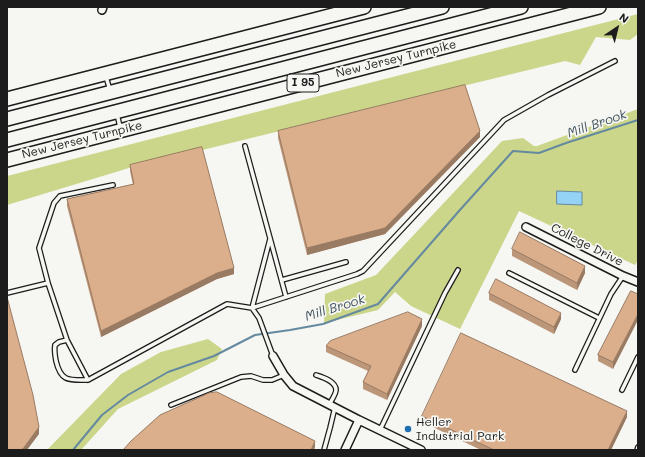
<!DOCTYPE html>
<html>
<head>
<meta charset="utf-8">
<style>
  body { margin:0 }
  #map { position:relative; width:645px; height:457px; overflow:hidden; background:#f6f6f2; font-family:Mali,sans-serif }
  canvas { display:block }
  .frame { position:absolute; inset:0; border:8px solid #1c1c1c; pointer-events:none }
  .north { position:absolute; left:597px; top:8px; width:40px; height:40px; -webkit-text-stroke:3px #f6f6f2; paint-order:stroke; rotate:35deg; font-size:11px; font-weight:700; line-height:16px; text-align:center; color:#1c1c1c }
  .north::after { content:''; display:block; margin:auto; width:14px; height:18px; background:#1c1c1c; clip-path:polygon(50% 0,100% 100%,50% 72%,0 100%) }
</style>
</head>
<body>
<div id="map">
<canvas width="645" height="457"></canvas>
<div class="frame"></div>
<div class="north">N</div>
</div>
<script>
const context = document.querySelector('canvas').getContext('2d');
context.lineJoin = 'round';
function paint(path, color) {
  context.fillStyle = color;
  context.fill(path, 'evenodd');
}
function stroke(path, color, width, dash) {
  context.strokeStyle = color;
  context.lineWidth = width;
  context.lineCap = dash ? 'butt' : 'round';
  context.setLineDash(dash || []);
  context.stroke(path);
}
function drawText(font, color, halo, rows, align = 'center') {
  context.font = font + ' Mali,sans-serif';
  context.lineWidth = 3.5;
  context.setLineDash([]);
  context.textBaseline = 'middle';
  context.strokeStyle = halo;
  context.fillStyle = color;
  for (const [text, x, y, turn = 0] of rows) {
    context.save();
    context.translate(x, y);
    context.rotate((+turn || 0) * Math.PI / 180);
    context.textAlign = isNaN(turn) ? turn : align;
    if (halo) context.strokeText(text, 0, 0);
    context.fillText(text, 0, 0);
    context.restore();
  }
}
const green = new Path2D(`
  M638,14v20l-8,6 -34,-3 -16,28 -15,-4 -436,107 -122,37v-29z
  M638,109v151l-3,5 -116,-54 -59,118 -49,-23 -16,-14 -17,18 -54,13 1,-29 51,-19 126,-134 21,-3 11,8h3z
  M208,339l14,10 -5,11 -99,49 -37,41h-34l74,-76 40,-22z`);
const water = new Path2D(`
  M557,191l25,1v13l-25,-1z`);
const stream = new Path2D(`
  M73,450l29,-35 26,-20 40,-23 46,-16 41,-21 35,-5 33,-6 55,-20 81,-93 54,-60 26,2 27,-10 72,-23`);
const service = new Path2D(`
  M106,77l4,13
  M117,114l3,13
  M245,146l41,151
  M113,185l-53,11 -6,7 -15,45 9,35 19,57 21,40 139,-76 25,4 7,10 14,38
  M509,273l90,45
  M282,280l64,-18
  M7,293l41,-10
  M252,308l105,-34 6,-3 141,-151 44,-25 67,-34
  M252,308l18,-69
  M67,340l-8,2 -4,3c-1,6 0,10 1,16 5,21 13,19 32,19
  M575,370l36,-76 12,-18
  M316,375c6,2 20,6 20,15 0,4 -5,11 -7,15
  M622,390l16,-33
  M171,405l70,-28 10,-1 12,4h9l12,-5
  M380,430l65,-137 13,-23
  M324,450l6,-22 5,-21
  M637,450l1,-3`);
const minor = new Path2D(`
  M102,10l1,-3
  M526,227l97,49 15,6
  M273,356l11,19 9,11 66,34 62,30
  M345,450l14,-30`);
const motorway = new Path2D(`
  M7,99l357,-92
  M7,119l435,-112
  M7,140l514,-133
  M7,160l592,-153`);
const wall = new Path2D(`
  M278,131l202,6 -95,97 -78,21 -29,-117z
  M130,165l104,109 -17,5 -116,58 -34,-131v-7l66,-14 -3,-14z
  M512,249l73,24 -8,17 -65,-34z
  M631,291l-18,78 -15,-8v-6z
  M489,293l72,26 -7,15 -65,-34z
  M422,326l-35,74 -24,-11v-7l5,-11 -42,-19v-6z
  M422,416l205,1 -16,33h-130l-59,-28z`);
const shadedWall = new Path2D(`
  M480,131v6l-95,97 -78,21v-7z
  M585,266v7l-8,17v-7z
  M234,268v6l-17,5 -116,58v-6l116,-58z
  M561,313v6l-7,15v-7z
  M638,314v6l-25,49v-7z
  M422,319v7l-35,74v-6z
  M627,411v6l-16,33h-3z
  M39,427v7l-12,16h-9z
  M315,441v6l-1,3h-3z`);
const building = new Path2D(`
  M465,85l15,46 -95,97 -78,20 -29,-117z
  M202,147l32,121 -17,5 -116,58 -34,-132 67,-15 -4,-19z
  M520,232l65,34 -8,17 -65,-34z
  M496,279l65,34 -7,14 -65,-34z
  M631,291l7,3v20l-25,48 -15,-7z
  M7,297l26,98 6,32 -16,22 -5,1h-11z
  M408,312l14,7 -35,75 -24,-12 8,-16 -45,-20 4,-5z
  M461,333l166,78 -19,39h-114l-72,-34z
  M217,392l98,49 -4,9h-188l8,-9 29,-26 49,-22z`);
const markers = [
  [408,429,4,"#1f6fb2"]
];
const shields = [
  [303,83,32]
];
const shieldNames = [
  ["I 95",303,83]
];
const streetNames = [
  ["New Jersey Turnpike",396,59,-14],
  ["New Jersey Turnpike",82,140,-14],
  ["College Drive",587,245,27]
];
const poiNames = [
  ["Heller",416,422],
  ["Industrial Park",416,436]
];
const waterNames = [
  ["Mill Brook",597,124,-19],
  ["Mill Brook",335,308,-17]
];
paint(green, '#cbd68a');
paint(water, '#95d3f6');
stroke(water, '#658a9f', 1);
stroke(stream, '#658a9f', 2);
stroke(service, '#1c1c1c', 6);
stroke(minor, '#1c1c1c', 10);
stroke(motorway, '#1c1c1c', 16);
stroke(service, '#f6f6f2', 3.5);
stroke(minor, '#f6f6f2', 7);
stroke(motorway, '#f6f6f2', 13);
paint(wall, '#bc9678');
paint(shadedWall, '#997a62');
paint(building, '#dbaf8c');
stroke(building, '#997a62', 1);
for (const [x, y, r, color] of markers) {
  const dot = new Path2D();
  dot.arc(x, y, r, 0, 2 * Math.PI);
  context.fillStyle = color;
  context.fill(dot);
  stroke(dot, '#f6f6f2', 1.5);
}
for (const [x, y, w] of shields) {
  const box = new Path2D();
  box.roundRect(x - w / 2, y - 9, w, 18, 3);
  context.fillStyle = '#f6f6f2';
  context.fill(box);
  stroke(box, '#1c1c1c', 1);
}
drawText('bold 11px', '#1c1c1c', null, shieldNames);
drawText('12px', '#1c1c1c', '#f6f6f2', streetNames);
drawText('12px', '#1c1c1c', '#f6f6f2', poiNames, 'left');
drawText('italic 13px', '#40535d', '#f6f6f2', waterNames);
</script>
</body>
</html>
